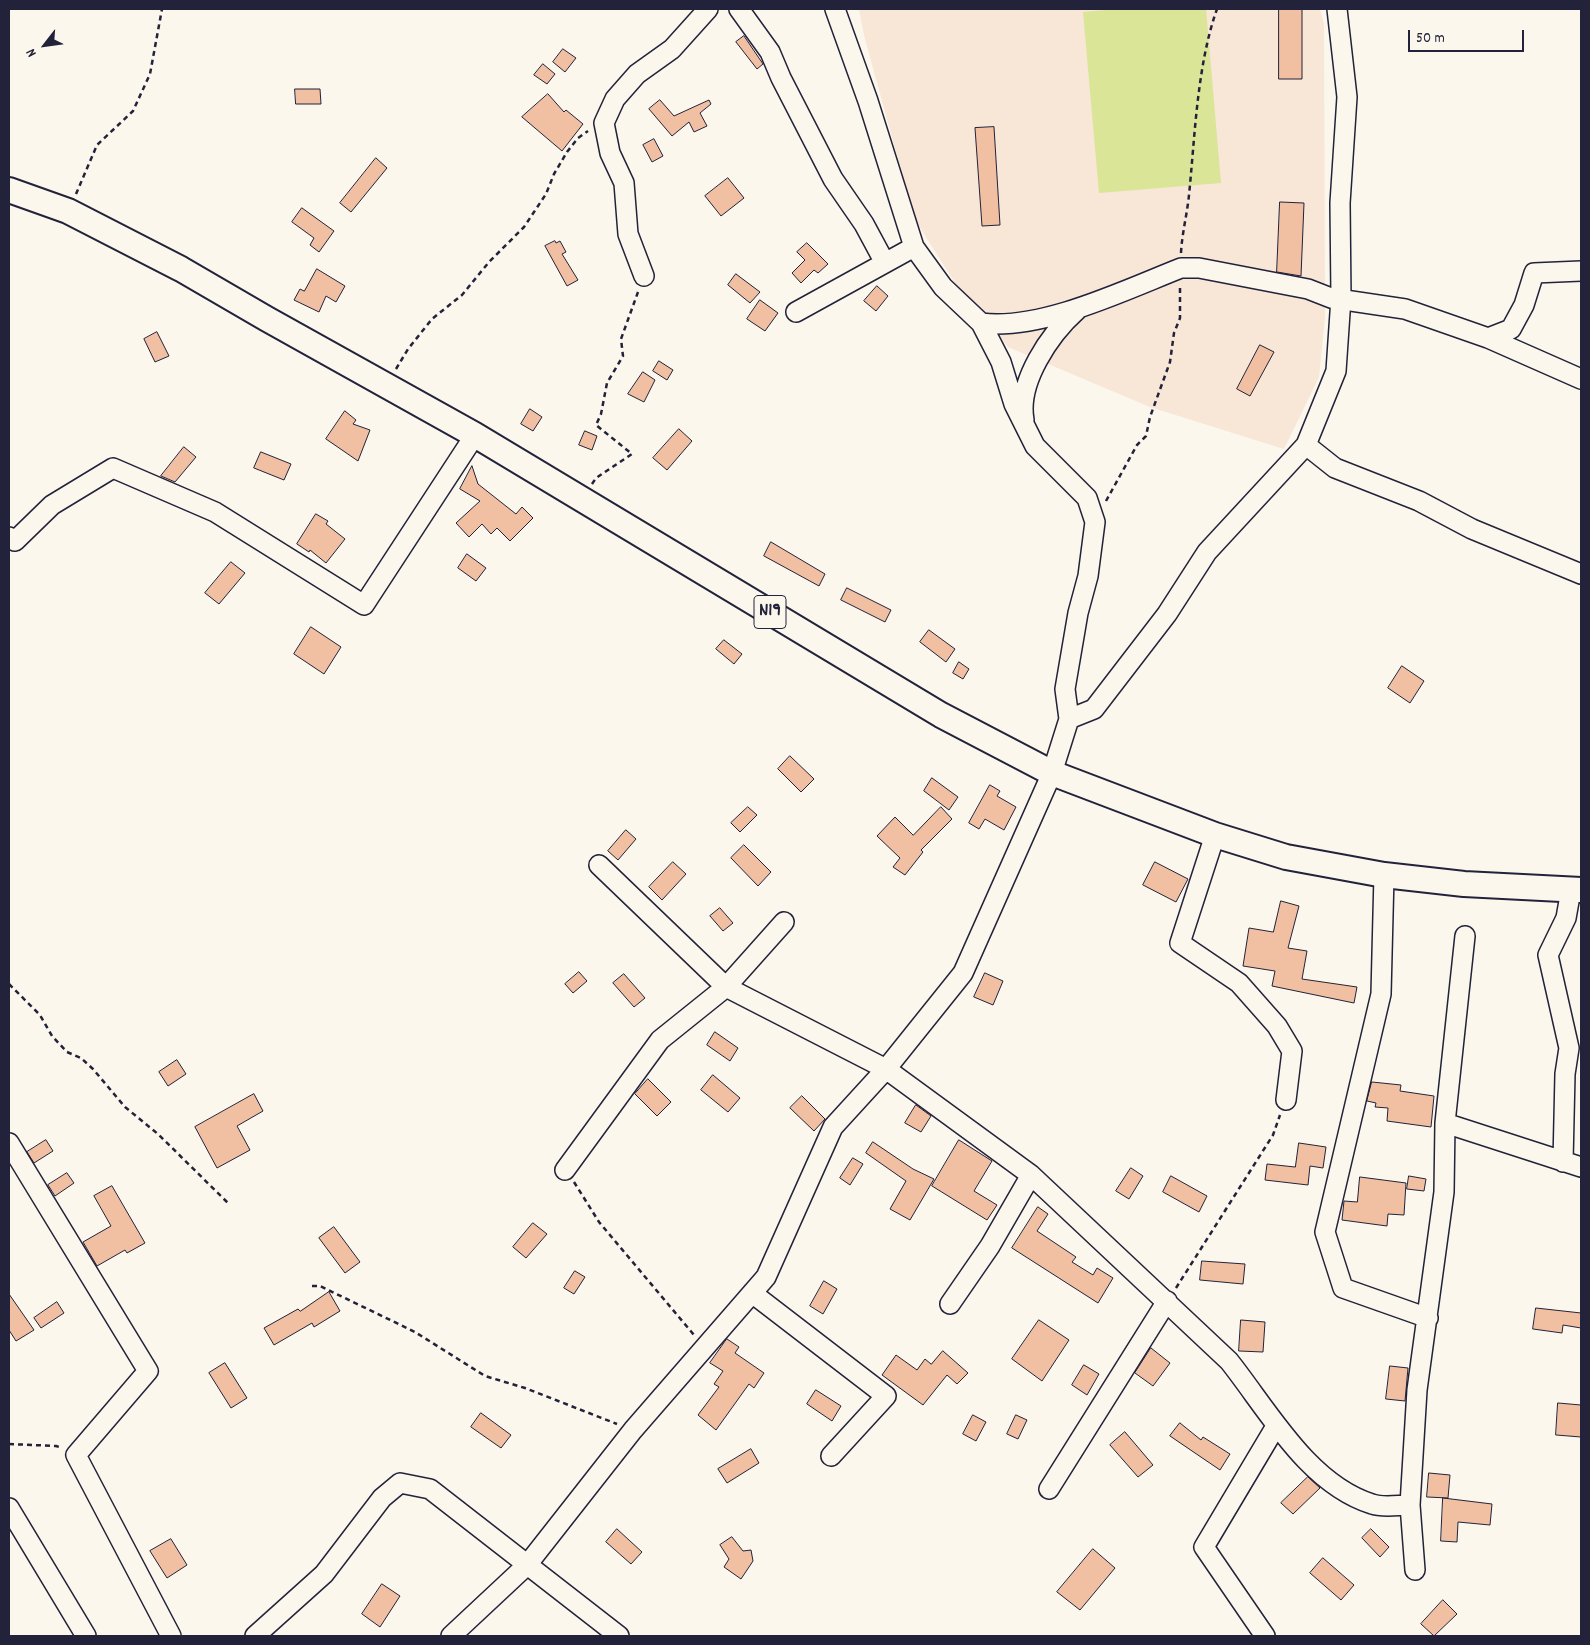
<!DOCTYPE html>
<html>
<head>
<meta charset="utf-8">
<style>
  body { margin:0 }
  #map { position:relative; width:1590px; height:1645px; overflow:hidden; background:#fbf7ec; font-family:Dekko,sans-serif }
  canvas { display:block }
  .frame { position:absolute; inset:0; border:10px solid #22223b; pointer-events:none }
  .north { position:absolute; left:20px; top:20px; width:50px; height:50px; -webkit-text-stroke:4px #fbf7ec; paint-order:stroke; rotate:240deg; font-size:14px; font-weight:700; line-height:20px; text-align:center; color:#22223b }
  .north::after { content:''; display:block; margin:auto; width:18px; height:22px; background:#22223b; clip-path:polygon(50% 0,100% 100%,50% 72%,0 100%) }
  .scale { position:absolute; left:1408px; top:30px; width:116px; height:22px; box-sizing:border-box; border:2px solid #22223b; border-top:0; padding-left:6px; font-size:15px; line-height:18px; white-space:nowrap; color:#22223b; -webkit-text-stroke:4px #fbf7ec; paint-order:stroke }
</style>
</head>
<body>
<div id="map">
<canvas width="1590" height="1645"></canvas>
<div class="frame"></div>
<div class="north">N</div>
<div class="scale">50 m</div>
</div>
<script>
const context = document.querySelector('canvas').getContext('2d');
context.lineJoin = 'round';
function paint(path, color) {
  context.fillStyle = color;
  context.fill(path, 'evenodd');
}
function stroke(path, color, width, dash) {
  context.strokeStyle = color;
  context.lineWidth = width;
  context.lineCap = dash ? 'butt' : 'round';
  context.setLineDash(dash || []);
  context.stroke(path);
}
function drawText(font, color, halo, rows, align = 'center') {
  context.font = font + ' Dekko,sans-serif';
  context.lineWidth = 4;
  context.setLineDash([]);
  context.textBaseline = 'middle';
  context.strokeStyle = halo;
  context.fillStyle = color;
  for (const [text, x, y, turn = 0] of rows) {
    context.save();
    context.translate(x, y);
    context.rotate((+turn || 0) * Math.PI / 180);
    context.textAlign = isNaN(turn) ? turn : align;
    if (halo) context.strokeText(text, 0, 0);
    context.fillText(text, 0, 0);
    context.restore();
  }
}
const built = new Path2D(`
  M859,9h461l4,15 1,293 -6,60 -35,72 -134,-42 -142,-60 -39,-42 -55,-87 -50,-183z`);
const green = new Path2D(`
  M1117,9h89l15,174 -122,10 -16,-181z`);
const building = new Path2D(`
  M1279,9h23v70h-23z
  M744,36l19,28 -6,5 -21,-27z
  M563,49l13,9 -11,14 -12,-10z
  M543,64l12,10 -8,10 -13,-9z
  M295,89h25l1,15h-25z
  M548,94l16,18 2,-2 17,14 -21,27 -40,-34z
  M660,100l14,16 35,-16 2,4 -11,9 7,13 -13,6 -5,-10 -17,14 -23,-27z
  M994,127l6,98 -18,1 -7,-98z
  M654,139l9,17 -11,6 -9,-17z
  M376,158l11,10 -36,44 -11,-9z
  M728,178l16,20 -23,18 -16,-20z
  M1280,202l24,1 -3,73 -24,-4z
  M302,208l32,23 -15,21 -9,-7 4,-7 -22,-16z
  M555,241l1,2 4,-2 6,11 -4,2 16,26 -11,6 -22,-40z
  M807,243l21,21 -10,9 -4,-3 -13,13 -9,-10 13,-13 -8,-8z
  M317,269l28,17 -9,16 -10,-6 -7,16 -25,-12 6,-11 4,2z
  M736,274l24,18 -10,11 -22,-18z
  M877,286l11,10 -12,15 -12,-10z
  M760,300l18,13 -13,18 -18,-12z
  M157,332l12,24 -14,6 -11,-23z
  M1260,345l14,7 -24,44 -13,-7z
  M659,361l14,9 -6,10 -14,-9z
  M643,372l12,8 -11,22 -16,-8z
  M530,409l12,8 -9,14 -12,-7z
  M345,411l11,9 -3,4 17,6 -12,31 -32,-22z
  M679,429l13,12 -25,29 -14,-12z
  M585,431l12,5 -5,14 -13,-5z
  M184,447l12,10 -21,25 -14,-6z
  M261,452l30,12 -7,16 -30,-12z
  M472,466l6,18 38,30 6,-7 11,11 -23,23 -13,-13 -6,6 -9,-10 -13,13 -13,-14 24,-22 -20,-12z
  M316,514l12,7 -2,3 19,15 -19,24 -16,-13 -1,2 -12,-8z
  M771,542l54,32 -6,12 -55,-30z
  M467,554l19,14 -10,13 -18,-13z
  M231,562l14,11 -26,31 -14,-11z
  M847,588l44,22 -6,12 -44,-22z
  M311,627l30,20 -17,27 -30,-20z
  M929,630l26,19 -9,13 -26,-20z
  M724,640l18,14 -8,10 -18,-15z
  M959,662l10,7 -6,10 -10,-6z
  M1402,666l22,15 -14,22 -22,-15z
  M790,756l24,23 -13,13 -23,-23z
  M932,778l26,19 -9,13 -25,-19z
  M990,785l10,6 -3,5 19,11 -12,23 -19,-11 -6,10 -10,-6z
  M748,807l9,8 -17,17 -9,-9z
  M941,807l11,12 -31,31 2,2 -18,23 -12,-8 7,-9 -23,-22 18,-19 18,18z
  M626,830l10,9 -18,21 -10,-9z
  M744,845l27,27 -13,14 -27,-28z
  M673,862l13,12 -24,26 -13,-13z
  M1155,862l33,17 -12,23 -33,-17z
  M1281,901l18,5 -11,42 19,3 -5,28 55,8 -3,16 -82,-17 3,-15 -32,-5 6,-38 24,4z
  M720,908l13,15 -10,8 -13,-15z
  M579,972l8,9 -14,12 -8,-9z
  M985,973l18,8 -10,24 -19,-8z
  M624,974l21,24 -11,9 -21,-24z
  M715,1032l23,16 -8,13 -23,-16z
  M177,1060l9,14 -18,12 -9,-14z
  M713,1075l27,23 -12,14 -27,-22z
  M648,1079l23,23 -14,14 -22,-22z
  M1372,1082l29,3 -1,6 34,5 -3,31 -44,-6 1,-13 -13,-1 1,-4 -9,-2z
  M254,1094l9,17 -26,15 13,24 -33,18 -22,-41z
  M802,1096l23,23 -11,12 -24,-23z
  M916,1105l15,11 -10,16 -16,-9z
  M46,1140l7,11 -19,12 -7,-11z
  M959,1140l33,21 -18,30 23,14 -10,15 -55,-34z
  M873,1142l40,27 21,10 -24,41 -20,-11 16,-28 -40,-28z
  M1299,1143l27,4 -3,21 -13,-2 -2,19 -43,-5 2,-16 28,3z
  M853,1158l10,6 -13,21 -10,-7z
  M1131,1168l12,8 -14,23 -13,-8z
  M67,1173l7,10 -19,13 -7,-11z
  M1171,1176l36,20 -8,16 -36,-20z
  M1409,1176l17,3 -2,12 -17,-2z
  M1360,1177l46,6 -2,32 -16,-1 -1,12 -45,-6 2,-19 13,1z
  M112,1186l33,57 -18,10 -2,-3 -28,16 -14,-24 28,-16 -17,-30z
  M1038,1207l10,7 -11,17 39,26 -4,5 21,13 4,-7 16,10 -15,25 -86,-55z
  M533,1223l14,11 -21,24 -13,-11z
  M334,1227l26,35 -15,11 -26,-35z
  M1202,1261l43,3 -2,20 -43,-4z
  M575,1271l10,6 -11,17 -10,-6z
  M824,1281l13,8 -14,25 -13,-8z
  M329,1292l11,19 -26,16 -2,-4 -38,22 -10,-17 34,-19 2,2z
  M9,1294l25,36 -18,11 -7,-11z
  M57,1302l7,11 -23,15 -7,-10z
  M1536,1308l45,5v15l-18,-3 -1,8 -29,-4z
  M1039,1320l30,20 -27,41 -30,-22z
  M1241,1320l24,2 -2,30 -24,-1z
  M727,1339l12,8 -4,6 29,20 -10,15 -5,-4 -33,46 -18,-15 21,-28 -5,-3 9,-13 -13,-8z
  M1151,1348l19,15 -17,23 -18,-13z
  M943,1351l25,22 -11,11 -10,-9 -24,30 -41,-30 14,-20 21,15 8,-11 6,5z
  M225,1363l22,35 -16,10 -22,-35z
  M1084,1365l15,9 -12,21 -15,-10z
  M1390,1366l18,2 -3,33 -19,-2z
  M816,1390l25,16 -9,15 -25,-17z
  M1558,1403l23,2v32l-25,-2z
  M481,1413l30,22 -10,13 -30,-21z
  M973,1415l13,7 -10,19 -13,-7z
  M1016,1415l11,5 -9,19 -11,-5z
  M1180,1423l21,17 2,-3 27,17 -10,16 -50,-34z
  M1125,1432l28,33 -15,12 -28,-32z
  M751,1449l8,14 -32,20 -9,-14z
  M1429,1473l21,2 -2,23 -21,-1z
  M1308,1477l12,11 -27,26 -12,-11z
  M1443,1498l49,6 -2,21 -32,-3 -1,20 -16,-1z
  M617,1529l25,23 -11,12 -25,-22z
  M1371,1529l18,18 -9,10 -18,-19z
  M732,1537l11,14 8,-1 2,11 -12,18 -17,-12 5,-8 -9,-14z
  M171,1539l16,26 -20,13 -17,-27z
  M1093,1549l22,19 -35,42 -23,-18z
  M1323,1558l31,27 -13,15 -31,-27z
  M382,1584l18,12 -20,31 -18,-13z
  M1443,1600l14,14 -23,22 -13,-12z`);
const path = new Path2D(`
  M76,194l21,-49 36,-34 17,-37 12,-65
  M1181,253c1,-20 6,-38 8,-58 6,-59 8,-130 28,-186
  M396,369l12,-20 24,-30 30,-24 27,-33 35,-35 22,-33 8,-20 13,-22 11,-14 10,-7
  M592,484l4,-6 36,-24 -36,-29 5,-11 6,-31 16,-27 -2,-17 17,-47
  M1106,501l31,-56 9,-9 4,-19 20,-55 4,-29 6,-15v-32
  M9,984l31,31 12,21 15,16 14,6 12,11 32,38 33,27 71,70
  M574,1182l25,40 95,113
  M312,1286h8l95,46 70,44 40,12 92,36
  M1176,1288l97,-153 7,-20
  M9,1444l47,2 6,2`);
const minor = new Path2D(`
  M739,9l31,43 11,26 52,101 31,45 21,39
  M644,276l-16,-42 -4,-51 -14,-30 -6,-30 11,-24 22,-25 35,-25 36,-40
  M796,312l118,-65
  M981,323c60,8 144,-33 200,-55h18l109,21 23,9 74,11 83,29 93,41
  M1488,338l23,-9 13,-24 10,-32 47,-2
  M1024,420c-7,-38 26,-86 53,-110
  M1306,445l29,23 84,33 53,28 109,45
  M9,537l6,4 37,-36 61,-37 102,44 149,93 111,-170
  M1069,719l25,-10 73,-95 40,-62 99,-107 30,-74 5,-73 -1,-95 7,-106 -10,-88
  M1215,835l-35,108 59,40 38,43 15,25 -6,49
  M599,865l127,122 160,82 145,106 198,186c39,49 79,123 143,143 11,4 26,1 38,1
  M1384,875l-3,119 -56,238 18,56 85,30
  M1445,1123l136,44
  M9,1143l139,228 -72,84 95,181
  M1563,1162l2,-88 4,-26 -21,-93 18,-37 5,-28
  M565,1170l95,-130 66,-53 58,-65
  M752,1293l134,103 -55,60
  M950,1304l40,-58 41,-71
  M1049,1489l118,-188
  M9,1508l77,128
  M1415,1570l-5,-65 7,-115 27,-198 1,-69 20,-187
  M255,1636l69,-62 58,-76 18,-15 30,6 189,147
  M451,1636l76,-71 106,-135 133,-153 67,-150 53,-58 77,-96 89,-200 17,-54 -4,-30 13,-76 10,-37 7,-54 -8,-24 -52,-52 -21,-42 -13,-42 -20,-39 -38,-36 -29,-40 -46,-146 -33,-92
  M1265,1636l-61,-89 72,-121`);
const major = new Path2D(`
  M9,190l59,21 113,58 86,50 208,116 466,280 111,58 163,62 71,22 98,18 80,9 117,6`);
const shields = [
  [770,612,32]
];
const shieldNames = [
  ["N19",770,612]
];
paint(built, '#f8e6d6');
paint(green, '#dae597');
paint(building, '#f1bfa1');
stroke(building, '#22223b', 1);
stroke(minor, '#22223b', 22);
stroke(major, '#22223b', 28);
stroke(path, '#22223b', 2.5, [5, 4]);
stroke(minor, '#fbf7ec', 19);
stroke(major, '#fbf7ec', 24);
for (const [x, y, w] of shields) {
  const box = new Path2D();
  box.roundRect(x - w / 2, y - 16.5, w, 33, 4);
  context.fillStyle = '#fbf7ec';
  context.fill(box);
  stroke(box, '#22223b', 1);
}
drawText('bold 19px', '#22223b', null, shieldNames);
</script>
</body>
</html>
